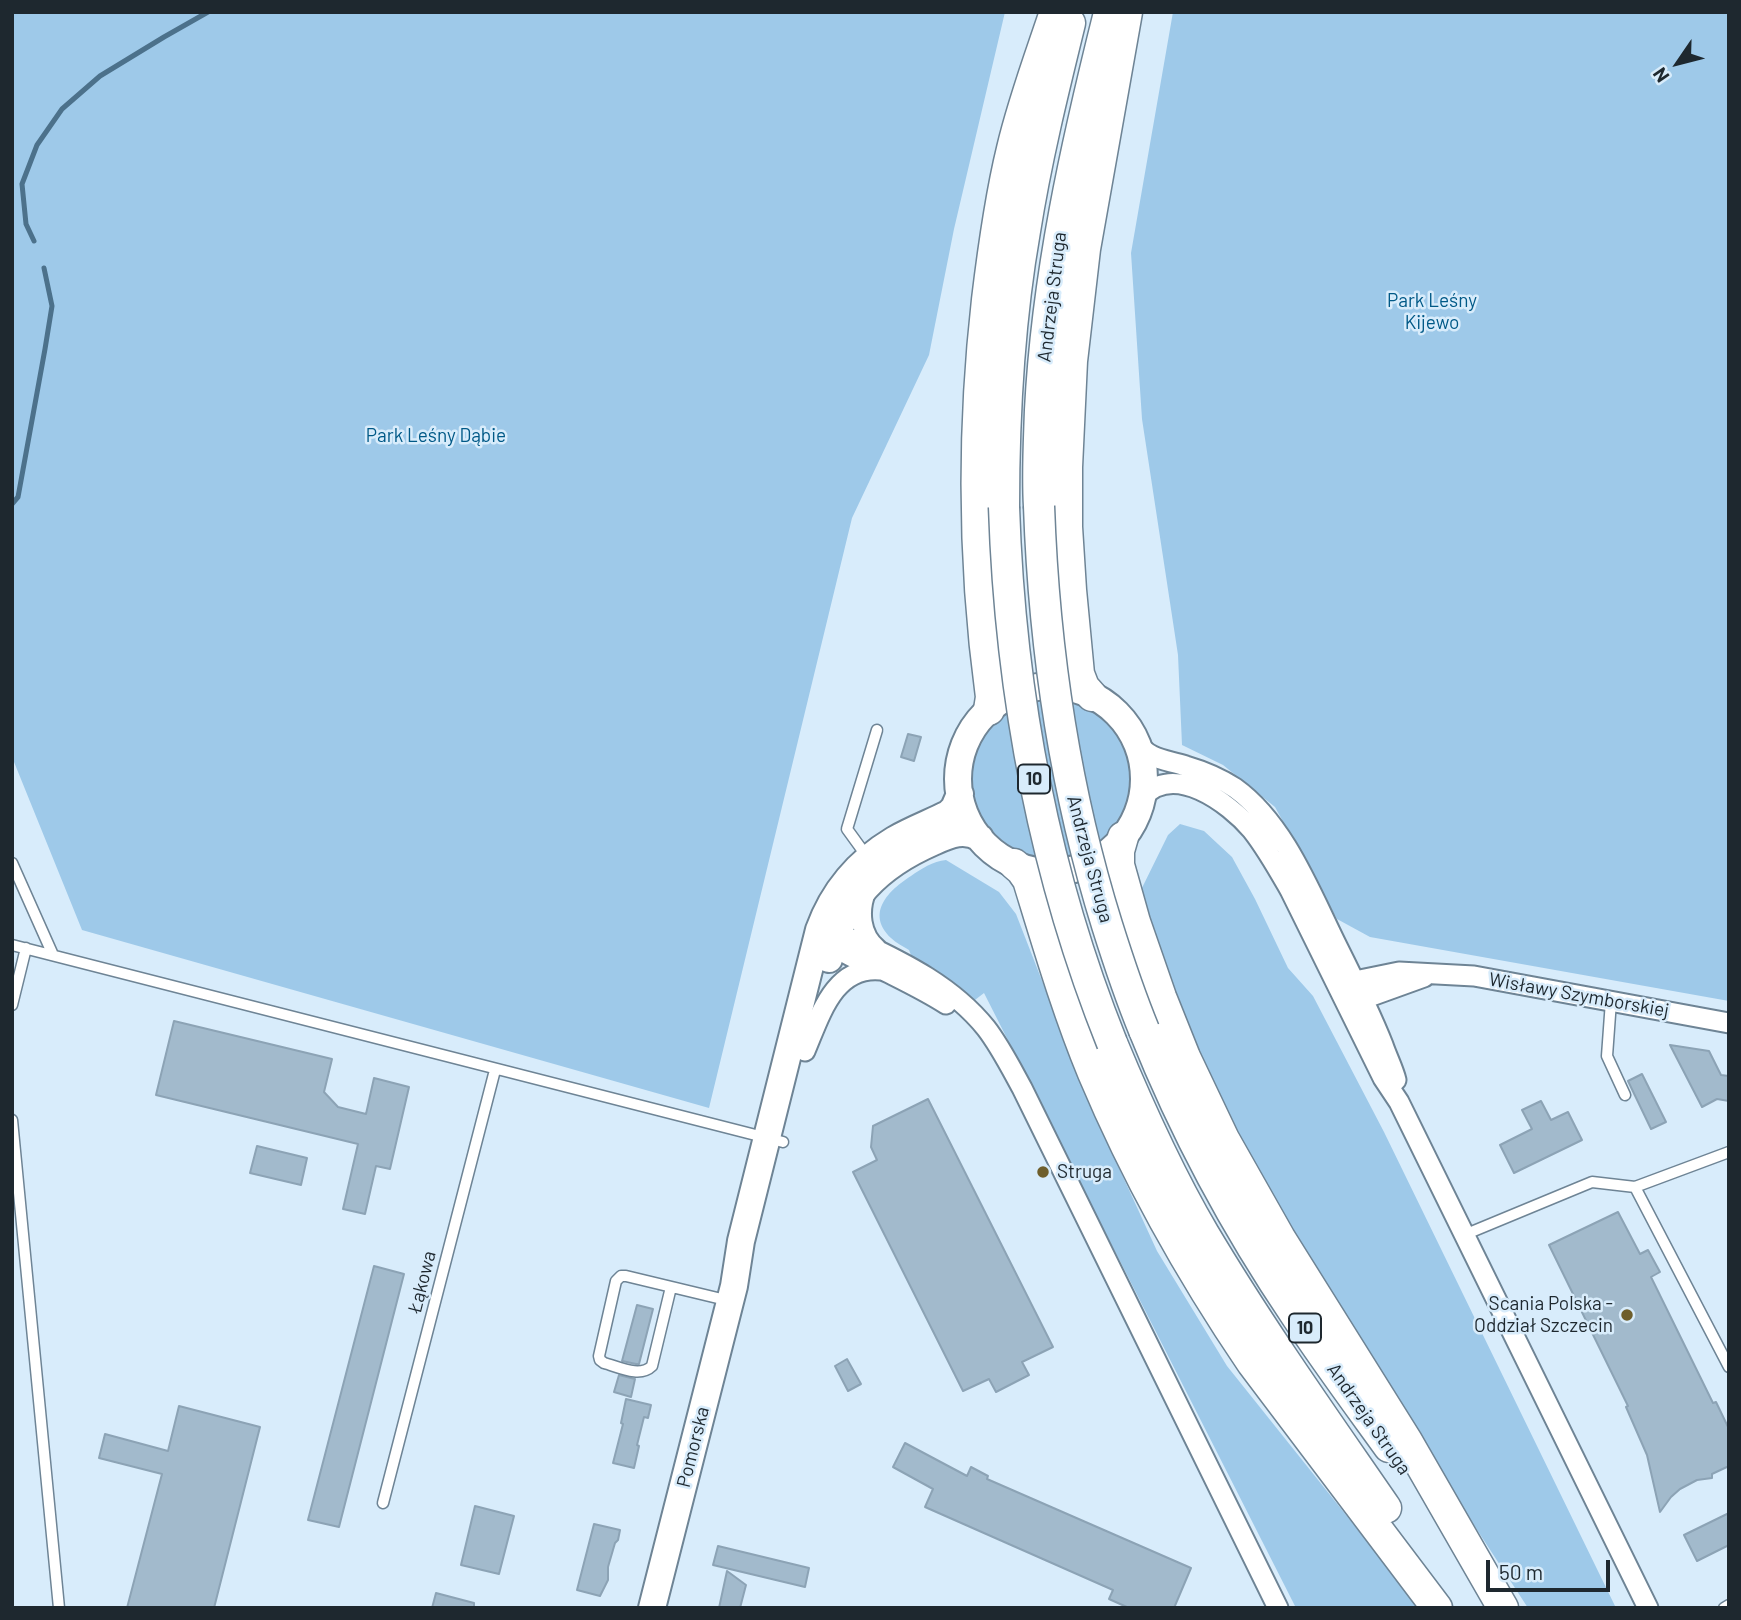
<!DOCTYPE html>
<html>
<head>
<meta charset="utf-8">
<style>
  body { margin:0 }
  #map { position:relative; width:1741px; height:1620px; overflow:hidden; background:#d8ecfb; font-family:Barlow,sans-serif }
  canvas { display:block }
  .frame { position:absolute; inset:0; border:14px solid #1e282f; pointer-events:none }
  .north { position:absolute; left:1643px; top:28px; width:70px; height:70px; -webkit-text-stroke:5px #d8ecfb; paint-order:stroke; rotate:235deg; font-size:19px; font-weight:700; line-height:28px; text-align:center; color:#1e282f }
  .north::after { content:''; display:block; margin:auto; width:24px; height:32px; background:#1e282f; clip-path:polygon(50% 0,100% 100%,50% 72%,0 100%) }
  .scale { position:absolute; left:1486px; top:1560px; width:124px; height:32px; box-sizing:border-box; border:4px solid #1e282f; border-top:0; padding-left:9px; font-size:21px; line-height:24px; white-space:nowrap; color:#1e282f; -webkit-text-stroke:5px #d8ecfb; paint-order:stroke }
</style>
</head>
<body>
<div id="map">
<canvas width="1741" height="1620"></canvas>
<div class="frame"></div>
<div class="north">N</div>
<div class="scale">50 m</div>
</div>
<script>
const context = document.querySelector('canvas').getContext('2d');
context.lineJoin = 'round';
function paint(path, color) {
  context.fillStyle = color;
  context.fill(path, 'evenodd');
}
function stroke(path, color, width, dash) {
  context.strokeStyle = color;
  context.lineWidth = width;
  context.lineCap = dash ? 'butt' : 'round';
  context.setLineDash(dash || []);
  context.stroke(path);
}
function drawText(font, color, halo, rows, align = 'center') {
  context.font = font + ' Barlow,sans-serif';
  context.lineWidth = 5;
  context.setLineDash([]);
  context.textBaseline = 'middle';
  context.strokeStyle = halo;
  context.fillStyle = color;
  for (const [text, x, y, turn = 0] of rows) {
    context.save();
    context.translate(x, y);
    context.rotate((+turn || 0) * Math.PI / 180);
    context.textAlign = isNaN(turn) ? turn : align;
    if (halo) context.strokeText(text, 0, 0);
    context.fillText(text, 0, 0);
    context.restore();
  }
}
const green = new Path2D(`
  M12,12h993l-51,217 -25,126 -77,163 -143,590 -627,-178 -70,-173z
  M1173,12h556v989l-359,-64 -33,-18 -62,-112 -52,-42 -41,-20 -4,-90 -36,-236 -11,-166z
  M969 779a82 82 0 1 1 164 0a82 82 0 1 1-164 0Z
  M1180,824l24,7 28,26 23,42 33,69 25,28 71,136 232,476h-88l-88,-135 -171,-272 -65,-128 -65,-179 29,-59z
  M946,860l53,32 17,22 76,195 65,142 70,115 179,224 11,18h-121l-312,-615 -13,10 -63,-43 3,-5 -2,-5c-6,-4 -13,-7 -18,-12 -26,-25 -2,-48 20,-62 10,-7 22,-15 35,-16z`);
const stream = new Path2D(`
  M34,241l-8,-17 -4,-40 15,-39 25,-36 38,-33 64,-39 44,-25
  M12,504l6,-7 27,-148 7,-43 -8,-38`);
const building = new Path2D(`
  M908,734l13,3 -7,24 -13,-4z
  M174,1021l158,38 -8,33 14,15 28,7 8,-36 35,9 -19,82 -14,-3 -11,48 -22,-5 15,-65 -202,-49z
  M1670,1045l39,6 12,24 8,1v25l-12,-2 -15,8z
  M1642,1074l24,48 -15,7 -23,-48z
  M928,1099l125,248 -31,15 7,13 -33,17 -7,-13 -26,12 -110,-219 24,-12 -6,-13 2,-21z
  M1541,1101l10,19 17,-8 14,28 -68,33 -14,-28 32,-16 -10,-19z
  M257,1146l50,12 -6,27 -51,-12z
  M1618,1212l22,42 8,-4 12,22 -9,5 62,126 3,-1 13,27v37l-17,8v4l-15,2 -17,9 -9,8 -11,15 -13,-57 -21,-48 2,-1 -79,-161z
  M374,1266l30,8 -65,253 -31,-7z
  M637,1305l16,4 -14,55h-3l-14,-3z
  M847,1359l14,25 -13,7 -13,-25z
  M619,1375l16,4 -4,18 -17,-5z
  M626,1399l25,6 -3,13 -4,-1 -7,28 2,1 -5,22 -21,-5 10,-39 -2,-1z
  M179,1406l81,21 -46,181h-87l35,-134 -63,-16 6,-24 63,17z
  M905,1443l62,33 4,-9 17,9 -1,3 204,89 -17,40h-45l-20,-9 4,-9 -188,-83 8,-18 -40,-22z
  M475,1506l39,10 -15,58 -38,-9z
  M1729,1513v32l-32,16 -13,-26z
  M594,1524l26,6 -2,10 -3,3 -7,24v13l-8,16 -23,-6z
  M718,1546l91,22 -4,19 -92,-22z
  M727,1571l19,14 -6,23h-21z
  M436,1593l38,10v5h-42z`);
const lane = new Path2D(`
  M868,858l-21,-29 30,-99
  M12,863l41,92
  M12,945l771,197
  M1611,1001l-4,55 18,39
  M12,1005l14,-57
  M12,1120l47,488
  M1635,1187l94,180
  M1464,1235l128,-53 43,5 94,-35
  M671,1287l-19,79c-12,12 -33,1 -48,-3l-4,-3 -1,-4 17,-75 5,-5h5l104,25
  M383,1503l112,-433
  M1724,1608l5,-3`);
const street = new Path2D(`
  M1136,741c14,20 29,18 50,25 17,5 34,12 49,22 50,36 76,106 103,160 16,32 32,64 45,97 4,12 10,23 13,35
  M1142,798c31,-37 87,5 110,32 15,19 26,39 38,60l93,188 16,24 249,506
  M866,891c-8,20 -6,44 11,58
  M827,937c14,20 45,27 66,38 18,9 36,18 53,29
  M826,942c11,-6 21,-5 32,-1 47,22 95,46 128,87 14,18 25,40 36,60l256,520
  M1346,988l9,-7 44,-9 75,4 255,47
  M1353,1000l10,-1 61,-22
  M805,1051c15,-35 29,-86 76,-81`);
const secondary = new Path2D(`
  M958 779a93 93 0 1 1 186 0a93 93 0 1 1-186 0Z
  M829,959c15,-59 49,-93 104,-117 16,-7 31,-14 47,-4
  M652,1608l82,-322 7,-45 78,-311c14,-39 40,-69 75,-90 17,-10 36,-17 54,-26l6,-6 6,-14`);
const primary = new Path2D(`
  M1039,506c-2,-32 0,-64 1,-96 7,-136 36,-265 69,-397
  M1004,507c0,-93 5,-185 21,-276 11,-70 28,-139 45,-208
  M1092,696l-8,-9 -5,-13 -8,-84 -4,-63v-60l5,-106 13,-112 42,-237
  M989,710l2,-13c-18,-132 -19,-264 -4,-397 6,-50 13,-102 25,-151 11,-47 28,-92 43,-137
  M1123,837l-4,14v14l16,57 26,75 24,60 39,82 56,99 127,203 96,167
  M1014,864l7,6 7,10c20,65 39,130 65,193 43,102 97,199 159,290l185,245
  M1144,1030c40,100 92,197 153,287 29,44 61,87 92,130
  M1112,1043c27,65 56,130 92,191 56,94 120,184 182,274`);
const primaryBridge = new Path2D(`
  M1039,506c5,144 25,281 68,419 11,35 23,71 37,105
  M1004,507c6,184 39,364 108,536`);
const markers = [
  [1043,1172,7,"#6e5e2b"],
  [1627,1315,7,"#6e5e2b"]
];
const shields = [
  [1034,779,32],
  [1305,1328,32]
];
const shieldNames = [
  ["10",1034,779],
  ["10",1305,1328]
];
const streetNames = [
  ["Andrzeja Struga",1052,297,-83],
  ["Andrzeja Struga",1090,859,75],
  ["Wisławy Szymborskiej",1579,995,10],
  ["Łąkowa",422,1282,-76],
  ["Andrzeja Struga",1369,1419,55],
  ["Pomorska",693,1447,-76]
];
const parkNames = [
  ["Park Leśny",1432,301],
  ["Kijewo",1432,323],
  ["Park Leśny Dąbie",436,436]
];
const poiNames = [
  ["Struga",1057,1172],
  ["Scania Polska -",1613,1304,"right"],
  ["Oddział Szczecin",1613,1326,"right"]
];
paint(green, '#9ec9e9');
stroke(stream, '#4c718b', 5);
paint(building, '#a2bacc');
stroke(building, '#8ca3b5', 2);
stroke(lane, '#6e8495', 13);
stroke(street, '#6e8495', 23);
stroke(secondary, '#6e8495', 30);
stroke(primary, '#6e8495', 33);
stroke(lane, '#fff', 10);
stroke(street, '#fff', 19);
stroke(secondary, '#fff', 26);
stroke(primary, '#fff', 30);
stroke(primaryBridge, '#6e8495', 33, []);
stroke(primaryBridge, '#fff', 30);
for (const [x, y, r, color] of markers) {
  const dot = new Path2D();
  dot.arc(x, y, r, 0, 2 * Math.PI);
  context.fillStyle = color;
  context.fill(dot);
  stroke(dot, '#d8ecfb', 2.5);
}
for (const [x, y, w] of shields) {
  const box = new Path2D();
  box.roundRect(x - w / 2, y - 14.5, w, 29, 5);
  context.fillStyle = '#d8ecfb';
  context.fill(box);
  stroke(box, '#1e282f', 2);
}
drawText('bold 18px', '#1e282f', null, shieldNames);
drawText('19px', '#1e282f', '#d8ecfb', streetNames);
drawText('19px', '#005987', '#d8ecfb', parkNames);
drawText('19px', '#1e282f', '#d8ecfb', poiNames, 'left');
</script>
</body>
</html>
